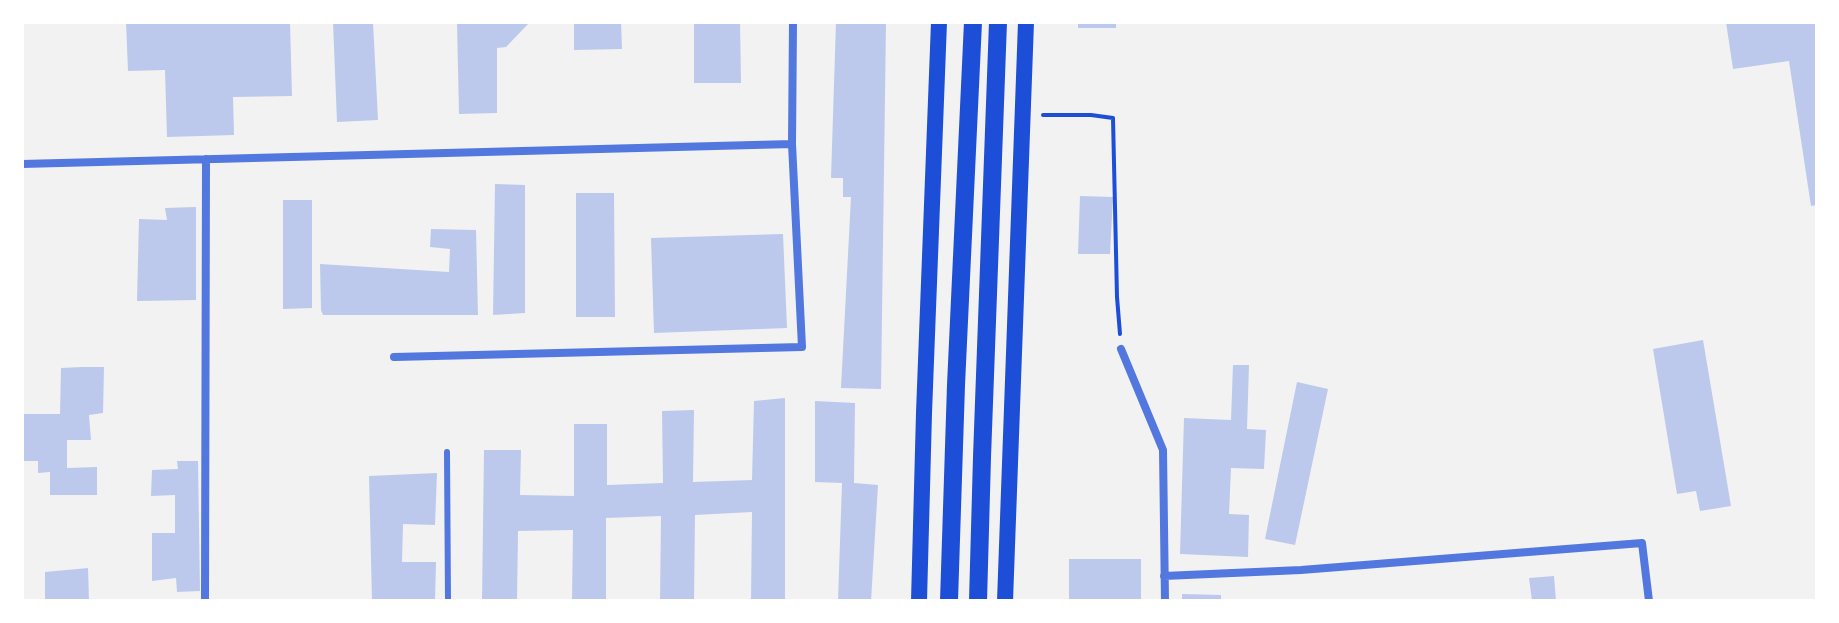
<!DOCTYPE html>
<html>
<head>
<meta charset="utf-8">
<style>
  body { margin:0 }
  #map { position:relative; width:1839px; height:623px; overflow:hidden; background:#f2f2f2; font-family:Cabin,sans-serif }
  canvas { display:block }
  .frame { position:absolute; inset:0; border:24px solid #fff; pointer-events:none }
</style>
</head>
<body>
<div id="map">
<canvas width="1839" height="623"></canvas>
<div class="frame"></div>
</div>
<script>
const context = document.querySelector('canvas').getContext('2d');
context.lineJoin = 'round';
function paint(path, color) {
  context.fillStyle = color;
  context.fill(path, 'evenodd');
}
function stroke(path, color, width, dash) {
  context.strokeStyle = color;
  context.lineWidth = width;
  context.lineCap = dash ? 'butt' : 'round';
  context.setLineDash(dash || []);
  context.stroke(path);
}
const building = new Path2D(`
  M126,22h164l2,74 -59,1 1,38 -67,2 -2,-67 -37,1z
  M333,22h40l5,98 -41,2z
  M457,22h73l-24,25 -9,1v65l-38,1z
  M574,22h47l1,27 -48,1z
  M694,22h46l1,61h-47z
  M836,22h50l-5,367 -40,-1 10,-191h-8v-19h-12z
  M1078,22h38v6h-38z
  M1726,22h91v183l-6,1 -22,-145 -56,8z
  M495,184l30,1v128l-32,2z
  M576,193h38l1,124h-39z
  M1080,196l33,1 -3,57h-32z
  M283,200h29v108l-29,1z
  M196,207v93l-59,1 2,-82 28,1 -2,-12z
  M431,229l45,1 2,85h-155l-2,-5 -1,-46 129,8 1,-23 -20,-2z
  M783,234l4,94 -133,5 -3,-95z
  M1703,340l28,166 -31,5 -4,-20 -19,3 -24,-145z
  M1233,365h16l-2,64 19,1 -2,39 -33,-1 -2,46 20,1 -1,42 -68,-3 4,-136 47,2z
  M82,367h22l-1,46 -14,2 2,25h-24v28l30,-1v28h-47v-23l-12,1v-12h-16l2,-47h36l1,-46z
  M1297,382l31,7 -33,156 -30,-6z
  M785,398v203h-34l1,-89 -57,3 -1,86h-34l1,-85 -55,2v83h-34l1,-71 -55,1 -1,70h-35l2,-151h37l-1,45 54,1v-72h33v61l56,-2 -1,-72 32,-1 -1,72 59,-2 2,-79z
  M815,401l40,2 -1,80 24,2 -7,116h-33l4,-118 -27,-1z
  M177,461h21l2,130 -23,1 -1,-14 -24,3v-48h23v-38l-24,1 1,-26 26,-1z
  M437,473l-2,52 -32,-1 -1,38h34l-1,39h-63l-3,-125z
  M1069,559h72v42h-72z
  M88,568l1,33h-44v-29z
  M1554,576l2,25h-24l-3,-23z
  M1182,594l39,1v6h-39z`);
const path = new Path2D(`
  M1043,115h48l22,3 4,179 3,37`);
const service = new Path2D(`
  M447,452l1,149`);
const minor = new Path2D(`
  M22,164l770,-20
  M1121,349l42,101 2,151
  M394,357l408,-10 -10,-203 1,-122
  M1164,576l137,-6 341,-27 7,58
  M205,601l1,-442`);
const secondary = new Path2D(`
  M919,601l5,-188 15,-391
  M1005,601l21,-579`);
const trunk = new Path2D(`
  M949,601l7,-216 17,-363
  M978,601l4,-144 16,-435`);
paint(building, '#bdc9ec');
stroke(path, '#1d4ed8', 4);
stroke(service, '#5277de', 6);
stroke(minor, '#5277de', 8);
stroke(secondary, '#1d4ed8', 16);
stroke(trunk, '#1d4ed8', 18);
</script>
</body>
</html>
